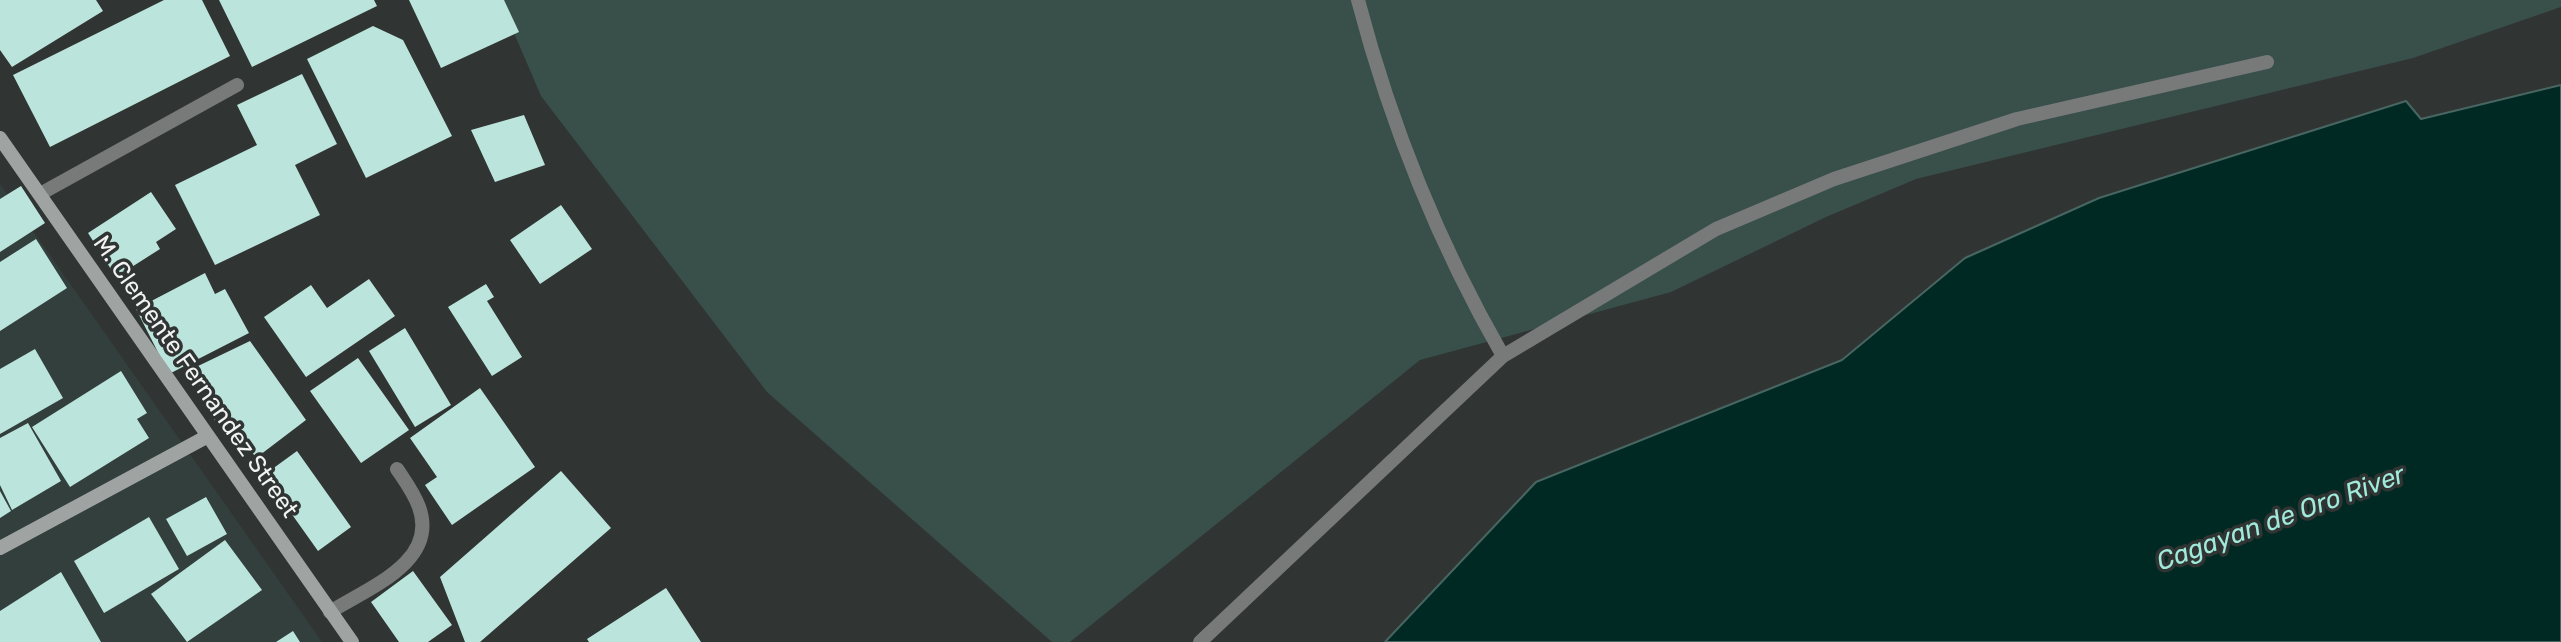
<!DOCTYPE html>
<html>
<head>
<meta charset="utf-8">
<style>
  body { margin:0 }
  canvas { display:block; background:#303433 }
</style>
</head>
<body>
<canvas width="2561" height="642"></canvas>
<script>
const context = document.querySelector('canvas').getContext('2d');
context.lineJoin = 'round';
function paint(path, color) {
  context.fillStyle = color;
  context.fill(path, 'evenodd');
}
function stroke(path, color, width, dash) {
  context.strokeStyle = color;
  context.lineWidth = width;
  context.lineCap = dash ? 'butt' : 'round';
  context.setLineDash(dash || []);
  context.stroke(path);
}
function drawText(font, color, halo, rows, align = 'center') {
  context.font = font + ' Rubik,sans-serif';
  context.lineWidth = 7;
  context.setLineDash([]);
  context.textBaseline = 'middle';
  context.strokeStyle = halo;
  context.fillStyle = color;
  for (const [text, x, y, turn = 0] of rows) {
    context.save();
    context.translate(x, y);
    context.rotate((+turn || 0) * Math.PI / 180);
    context.textAlign = isNaN(turn) ? turn : align;
    if (halo) context.strokeText(text, 0, 0);
    context.fillText(text, 0, 0);
    context.restore();
  }
}
const built = new Path2D(`
  M0,184l322,458h-322z`);
const green = new Path2D(`
  M500,0h2061v7l-148,51 -497,121 -90,38 -155,75 -251,68 -350,282h-18l-285,-250 -226,-296z`);
const water = new Path2D(`
  M2561,85v557h-1176l151,-160 306,-122 123,-102 134,-60 307,-97 15,18z`);
const building = new Path2D(`
  M0,0h96l7,11 -91,56 -12,-17z
  M164,0h38l28,56 -180,91 -37,-72z
  M219,0h155l3,6 -125,61z
  M409,0h95l15,32 -78,36z
  M373,26l30,14 49,96 -86,42 -59,-119z
  M302,74l35,70 -42,21 25,50 -105,50 -40,-80 82,-40 -20,-40z
  M524,115l21,50 -50,17 -24,-52z
  M21,186l24,37 -45,29v-53z
  M151,192l25,37 -20,13 4,7 -44,28 -28,-44z
  M561,205l31,44 -52,35 -30,-44z
  M36,239l31,49 -67,43v-69z
  M205,273l10,21 10,-5 24,44 -80,41 -33,-65z
  M369,279l26,37 -89,61 -42,-60 47,-32 16,23z
  M486,284l8,13 -7,4 35,56 -30,19 -44,-69z
  M405,328l46,77 -36,22 -46,-76z
  M250,341l56,79 -50,38 -12,-18 -18,-8 -15,-16 -14,-34 -1,-15z
  M35,349l28,49 -63,36v-65z
  M358,358l51,72 -48,33 -51,-72z
  M121,371l26,42 -10,6 12,19 -79,49 -38,-60z
  M480,388l55,79 -83,58 -27,-40 12,-8 -27,-39z
  M28,423l33,58 -49,29 -12,-25v-47z
  M297,451l54,76 -33,24 -54,-76z
  M561,471l50,57 -131,114h-15l-25,-65z
  M0,491l11,20 -11,7z
  M206,497l21,37 -40,22 -21,-37z
  M149,517l30,52 -75,44 -30,-52z
  M225,540l37,50 -75,52 -36,-48z
  M413,571l39,54 -24,17h-29l-28,-40z
  M61,572l40,70h-101v-31z
  M666,588l35,54h-112l-2,-3z
  M293,631l7,11h-24z`);
const lane = new Path2D(`
  M1358,0c33,126 80,243 145,356
  M40,194l197,-109
  M330,612c38,-24 109,-50 89,-105 -5,-14 -14,-26 -22,-38
  M1200,642l303,-286 213,-127 118,-50 183,-60 250,-57`);
const secondary = new Path2D(`
  M0,138l352,504
  M0,548l208,-112`);
const streetNames = [
  ["M. Clemente Fernandez Street",195,377,55]
];
const waterNames = [
  ["Cagayan de Oro River",2281,519,-20]
];
paint(built, '#333f3c');
paint(green, '#384f4a');
paint(water, '#002923');
stroke(water, '#486661', 2);
paint(building, '#bbe5dc');
stroke(lane, '#787a7a', 14);
stroke(secondary, '#9fa3a2', 14);
drawText('24px', '#f1f4f3', '#303433', streetNames);
drawText('italic 26px', '#a0eadb', '#303433', waterNames);
</script>
</body>
</html>
